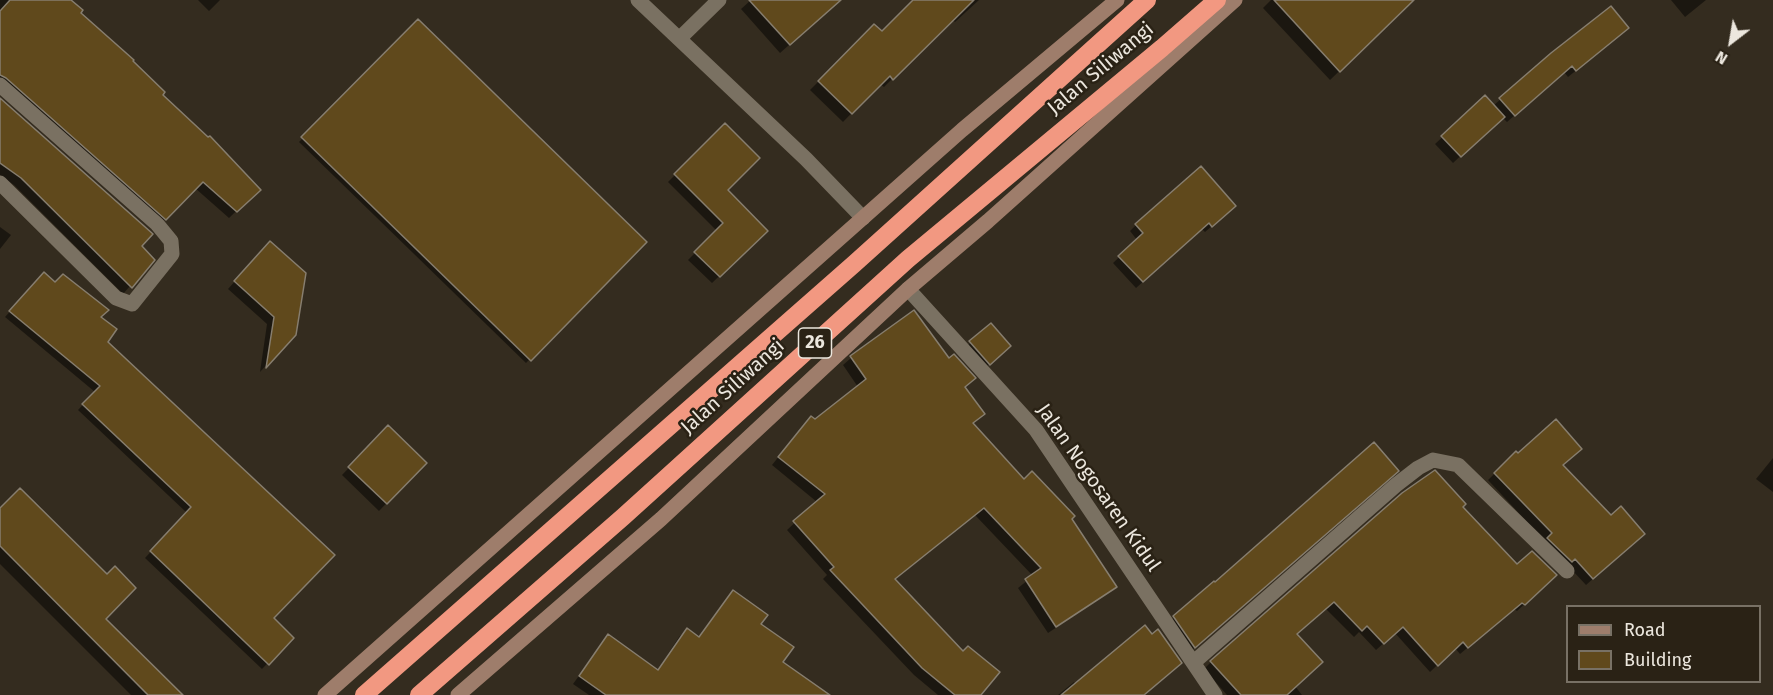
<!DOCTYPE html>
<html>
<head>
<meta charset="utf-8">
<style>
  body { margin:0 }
  #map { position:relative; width:1773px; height:695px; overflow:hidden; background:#342c1f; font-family:"Fira Sans",sans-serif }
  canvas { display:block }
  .legend { position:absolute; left:1566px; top:605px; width:195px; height:78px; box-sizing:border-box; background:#2a2215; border:2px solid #787165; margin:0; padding:8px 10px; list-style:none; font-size:18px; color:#ece7de }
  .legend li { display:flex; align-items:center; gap:12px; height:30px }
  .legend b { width:30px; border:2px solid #787165 }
  .north { position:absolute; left:1701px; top:12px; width:60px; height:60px; -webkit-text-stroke:4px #2a2215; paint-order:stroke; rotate:211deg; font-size:16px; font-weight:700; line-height:24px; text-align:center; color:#ece7de }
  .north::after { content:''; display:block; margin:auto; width:21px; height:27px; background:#ece7de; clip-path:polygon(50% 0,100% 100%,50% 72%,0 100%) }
</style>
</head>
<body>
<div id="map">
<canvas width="1773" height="695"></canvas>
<ul class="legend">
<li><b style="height:8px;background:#9e7d6b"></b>Road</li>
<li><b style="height:16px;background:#60491c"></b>Building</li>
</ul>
<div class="north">N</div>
</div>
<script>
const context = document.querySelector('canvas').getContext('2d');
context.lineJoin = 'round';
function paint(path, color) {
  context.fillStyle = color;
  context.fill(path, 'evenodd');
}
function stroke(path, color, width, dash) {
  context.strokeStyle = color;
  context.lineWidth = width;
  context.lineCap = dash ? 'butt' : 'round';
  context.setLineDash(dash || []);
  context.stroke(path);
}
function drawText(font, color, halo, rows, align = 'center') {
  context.font = font + ' "Fira Sans",sans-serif';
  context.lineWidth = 5;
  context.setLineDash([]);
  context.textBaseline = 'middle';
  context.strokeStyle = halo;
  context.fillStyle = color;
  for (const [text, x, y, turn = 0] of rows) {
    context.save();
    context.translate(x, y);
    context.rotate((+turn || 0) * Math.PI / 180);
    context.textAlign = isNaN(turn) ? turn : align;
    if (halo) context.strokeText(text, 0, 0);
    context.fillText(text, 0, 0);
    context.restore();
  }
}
const shadow = new Path2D(`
  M0,0h68l10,13 82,82 99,94 -30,29 -34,-30 -37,38 -158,-140z
  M198,0h22l-11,11z
  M751,0h89l-60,53 -39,-44z
  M918,0h61l-24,22 -3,-3 -68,68 -4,-3 -37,38 -33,-32 64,-64 8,7z
  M1271,0h142l-83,80 -67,-72z
  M1671,0h35l-21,17z
  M418,21l227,221 -119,121 -227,-221z
  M1620,35l-52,42 -4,-5 -57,50 -5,-5 -49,46 -18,-19 50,-47 8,9 59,-52z
  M0,109l153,151 -30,34 -109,-109 -14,-10z
  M725,125v65l41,41 -54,52 -24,-23 29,-29 -49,-49z
  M1228,212l-23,20 -3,-3 -66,59 -23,-25 24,-23 -7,-9 6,-6z
  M0,227l11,8 -11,14z
  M263,250l32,84 -35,38 7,-48 -39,-35z
  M39,280l59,38 8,24 166,276 20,20 -30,31 -117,-111 42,-45 -109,-103 17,-18 -90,-75z
  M914,312l69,102 -11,10 52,57 46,38 45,68 -8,7 -59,39 -30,-45 15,-12 -58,-61 -81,65 85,115h-41l-24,-20 -91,-96 4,-4 -40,-45 30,-28 -45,-37 32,-40 11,-4 43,-34 -15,-22 8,-7z
  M991,325l18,21 -23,21 -19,-21z
  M388,427l37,36 -46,48 -37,-36z
  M1516,453l45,13 75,75 -50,44 -98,-105z
  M1773,458v34l-17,-13z
  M1387,480l-202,176 -20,-29 9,-10 41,-32z
  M1461,507l56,59 31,16 -31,29 -3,-2 -54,45 -5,-6 -25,24 -35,-39 -19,17 -17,-18 -5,5 -29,-29 -29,26 -1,52 7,9h-75l-23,-26 7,-7z
  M0,510l104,109 72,76h-45l-131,-131z
  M733,592l26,32 22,38 21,33h-213l-16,-11 35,-48 49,35 22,-34 8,-7 11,8z
  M1074,682l2,3 67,10h-85z`);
const building = new Path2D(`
  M10,0h61l12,10 -2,3 53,47 -1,1 32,31 -2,3 45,42 2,-1 51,54 -24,22 -34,-30 -37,38 -160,-142 -6,-3v-64z
  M749,0h92l-51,45z
  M913,0h61l-81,80 -3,-4 -38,38 -34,-33 56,-57 8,7z
  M1274,0h140l-74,72z
  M1611,6l18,22 -53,43 -4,-5 -57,50 -16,-18 52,-45z
  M418,19l229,223 -116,119 -230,-224z
  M1485,95l20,22 -44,40 -20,-21z
  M0,98l153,136 -11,12 13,14 -23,28 -111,-110 -21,-15z
  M725,123l35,35 -32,32 40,41 -48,46 -26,-25 29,-29 -49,-49z
  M1201,166l35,40 -24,21 -3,-4 -66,59 -25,-26 25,-23 -8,-9z
  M270,241l36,32 -10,62 -30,33 8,-51 -40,-36z
  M44,272l11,10 8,-8 46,36 -8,7 16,12 -9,13 227,213 -61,63 20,20 -25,27 -119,-114 41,-44 -109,-103 18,-18 -91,-75z
  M914,310l35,48 5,-4 22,24 -11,9 20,27 -12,9 51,56 8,-8 43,45 -3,3 45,68 -61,40 -31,-48 16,-11 -57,-60 -89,71 68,72 5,-5 32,26 -19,23h-26l-33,-27 -92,-98 4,-3 -41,-46 32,-27 -47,-37 33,-41 4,3 51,-40 -16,-23z
  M991,323l20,23 -21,19 -21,-24z
  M1556,419l26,30 -19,16 48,50 10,-9 24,28 -52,45 -18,-20 -3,3 -25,-24 5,-5 -58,-60 22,-22 2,2z
  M388,425l39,38 -40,41 -39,-37z
  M1374,442l25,29 -204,177 -22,-32 41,-35 1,1z
  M1435,470l31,34 -3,3 54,57 15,-13 25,24 -32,30 -3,-2 -54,45 -5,-6 -25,24 -35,-39 -19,17 -17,-18 -5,5 -28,-29 -37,32 26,28 -36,33h-46l-31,-34 192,-168z
  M20,488l87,86 8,-8 21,22 -30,31 77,76h-35l-148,-149v-38z
  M733,590l35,25 -7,9 33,23 -11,15 47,33h-224l-27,-19 29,-42 50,36 29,-42 12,9z
  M1145,625l7,9 6,-5 24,34 -38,32h-83z`);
const street = new Path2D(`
  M638,0l168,159 57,59
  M680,38l39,-38
  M0,85l157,139 14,17 1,13 -40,50 -16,-6 -116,-115
  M908,289l128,141 179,265
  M1194,662l202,-177 22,-17 15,-8 25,5 109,106`);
const secondary = new Path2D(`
  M325,695l637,-565 155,-130
  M458,695l203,-176 247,-230 80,-68 247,-221`);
const highway = new Path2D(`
  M364,695l490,-431 293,-264
  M419,695l204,-178 285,-258 254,-211 55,-48`);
const shields = [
  [815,343,33]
];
const shieldNames = [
  ["26",815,343]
];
const streetNames = [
  ["Jalan Siliwangi",1101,69,-40],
  ["Jalan Siliwangi",733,387,-42],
  ["Jalan Nogosaren Kidul",1098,488,55]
];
paint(shadow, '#0007');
paint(building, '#60491c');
stroke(building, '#877e6f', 1.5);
stroke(street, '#7a7162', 15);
stroke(secondary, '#9e7d6b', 15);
stroke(highway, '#f29881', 18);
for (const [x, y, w] of shields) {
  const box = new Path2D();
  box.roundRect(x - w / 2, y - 15, w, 30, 4.5);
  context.fillStyle = '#2a2215';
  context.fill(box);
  stroke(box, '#ece7de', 1.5);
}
drawText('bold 18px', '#ece7de', null, shieldNames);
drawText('20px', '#ece7de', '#2a2215', streetNames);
</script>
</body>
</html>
